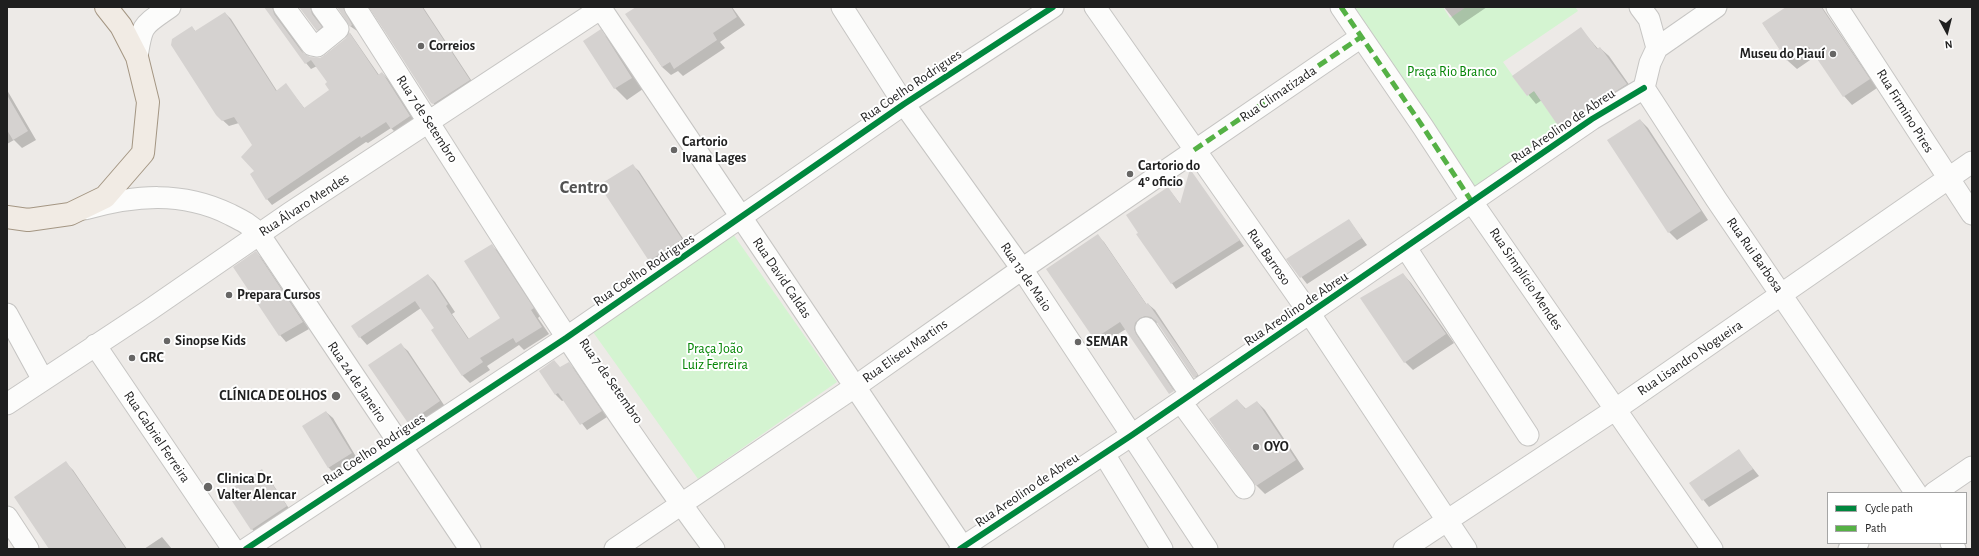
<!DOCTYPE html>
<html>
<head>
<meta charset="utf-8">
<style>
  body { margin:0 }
  #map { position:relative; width:1979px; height:556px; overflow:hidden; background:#edeae7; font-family:"Alegreya Sans",sans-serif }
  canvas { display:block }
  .frame { position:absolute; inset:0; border:8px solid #1f1f1f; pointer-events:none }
  .legend { position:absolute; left:1827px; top:492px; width:140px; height:52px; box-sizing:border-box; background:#fff; border:1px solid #a5a5a5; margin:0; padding:5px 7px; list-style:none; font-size:12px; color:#1f1f1f }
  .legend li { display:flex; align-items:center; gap:8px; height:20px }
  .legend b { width:20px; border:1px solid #a5a5a5 }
  .north { position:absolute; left:1927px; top:12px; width:40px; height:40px; -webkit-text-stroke:3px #fff; paint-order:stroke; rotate:173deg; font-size:11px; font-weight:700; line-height:16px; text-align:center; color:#1f1f1f }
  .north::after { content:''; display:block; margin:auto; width:14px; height:18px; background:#1f1f1f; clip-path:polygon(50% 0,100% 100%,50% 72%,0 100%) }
</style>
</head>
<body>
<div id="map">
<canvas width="1979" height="556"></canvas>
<div class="frame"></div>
<ul class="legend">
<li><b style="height:5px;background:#00873e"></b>Cycle path</li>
<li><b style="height:5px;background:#55b145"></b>Path</li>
</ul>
<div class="north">N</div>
</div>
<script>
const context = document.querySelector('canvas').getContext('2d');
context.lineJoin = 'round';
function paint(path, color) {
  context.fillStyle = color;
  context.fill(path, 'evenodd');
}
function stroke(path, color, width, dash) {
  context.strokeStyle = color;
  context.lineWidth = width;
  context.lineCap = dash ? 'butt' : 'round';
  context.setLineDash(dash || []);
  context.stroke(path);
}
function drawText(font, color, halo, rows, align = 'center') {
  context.font = font + ' "Alegreya Sans",sans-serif';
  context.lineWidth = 4;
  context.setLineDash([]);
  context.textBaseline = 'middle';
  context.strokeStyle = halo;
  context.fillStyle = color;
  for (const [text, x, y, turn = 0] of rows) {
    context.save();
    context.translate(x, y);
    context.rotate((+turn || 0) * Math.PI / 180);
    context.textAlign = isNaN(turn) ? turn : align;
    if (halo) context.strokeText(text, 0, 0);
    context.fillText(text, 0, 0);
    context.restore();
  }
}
const park = new Path2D(`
  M1343,7h100l7,11 16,-11h109l3,4 -75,51 24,34 7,-5 30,42 -90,62z
  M733,234l104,148 -139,97 -105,-147z`);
const shadow = new Path2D(`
  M265,7h14l-1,8 27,40 4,3 11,1 26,-20 4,-6 29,42 3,-2 6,6 28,43 -19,12 -6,-6 -23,15 -2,-1 -94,63 -5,-6 -11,-28 -3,-26 -14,-22 -10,3 -12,-11 -25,-88 4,5 29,-19 6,6 46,72 9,-6 19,24 25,-19 -2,-7 -11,-17 -6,3 -5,-6z
  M300,7h18l-2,8 11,18 -4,3z
  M338,7h12l-2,7 9,17 -7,-5z
  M369,7h54l52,79 -35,24 -6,-6z
  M637,7h95l13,18 -25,17 5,6 -42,28 -5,-5 -7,4 -9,-8 -35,-53z
  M1444,7h43l-28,19z
  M1788,7h34l55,81 -25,17 -8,-9 -28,-40 -19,13 -9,-8 -25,-37z
  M1581,29l18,21 1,-2 9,8 26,37 -66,42 -9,-9 -18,-26 -6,4 -23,-28z
  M600,31l12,11 31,47 -16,11 -12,-12z
  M7,90l29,50 -14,8 -8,-8 -7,4z
  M1640,120l8,8 60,92 -31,20 -8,-8z
  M632,165l7,6 49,75 -32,20 -6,-6z
  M1190,171l54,75 -68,43 -38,-54 30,-47 13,17z
  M1349,220l18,25 -60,39 -19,-24z
  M1098,236l6,6 43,63 1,-1 7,6 48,72 -2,1 -6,-6 -37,-54 -6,-1 -12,14 34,54 -4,3 -44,-64 -25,16 -7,-6z
  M491,245l8,7 41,64 -2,2 11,16 -25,16 -5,-5 -32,21 3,4 -20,13 -7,-7 -31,-46 3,-2 -14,-20 -54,37 -7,-8 68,-62 7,7 20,30 -3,2 17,25 33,-21z
  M256,252l6,7 47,70 -23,13 -6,-7z
  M1403,274l8,9 43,60 -41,27 -8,-8z
  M401,345l7,6 38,57 -31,21 -7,-7z
  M569,363l6,7 32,47 -20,13 -23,-30 -2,1 -6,-6 -16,-24 21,-3z
  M1237,400l9,9 11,-7 8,8 39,59 -39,25 -8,-8 -47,-66z
  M326,412l7,6 25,42 -23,14 -6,-6 -26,-42z
  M1739,451l20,25 -50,31 -19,-24z
  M66,463l7,7 54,79h-77z
  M261,470l7,7 24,36 -34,23 -6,-7 -24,-36z
  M162,537l10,12h-28z`);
const building = new Path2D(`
  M264,7h8l2,7 28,38 8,5 10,1 5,-3 21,-17 3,-6 29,43 4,-3 28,44 -19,13 -5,-7 -25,16 -1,-2 -94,64 -16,-26 4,-3 -13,-14 11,-12 -18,-28 -12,4 -6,-6 -45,-70 1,-6 20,-13 3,5 30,-19 51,79 10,-8 18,25 25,-18 -4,-6 2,-2 -16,-22 -6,4z
  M299,7h11l2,7 10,13 -5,4z
  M337,7h6l9,18 -2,2z
  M369,7h53l48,73 -37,24 -2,-1z
  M636,7h95l6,10 -24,16 4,7 -43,29 -4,-7 -8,5 -37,-53z
  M1786,7h35l49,72 -27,18 -34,-50 -22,14 -25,-38z
  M1581,27l16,22 3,-2 27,37 -68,43 -25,-36 -7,5 -15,-20z
  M601,29l31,49 -18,11 -31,-48z
  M7,95l21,36 -15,9 -6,-10z
  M1640,119l61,92 -33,22 -61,-93z
  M633,164l49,75 -33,22 -50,-76z
  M1190,169l50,71 -69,44 -35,-50 2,-1 -12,-18 42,-28 12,17z
  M1349,219l13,19 -62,40 -14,-19z
  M1098,234l48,70 2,-1 50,72 -4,3 -38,-57 -5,-4 -6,-1 -5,2 -5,5 -1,6 2,5 38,57 -5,3 -49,-72 -26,17 -48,-70z
  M492,244l42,64 -3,2 11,17 -26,16 -3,-5 -33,20 3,4 -21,14 -31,-46 3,-2 -19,-27 -56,37 -8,-12 77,-52 20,30 -2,2 22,33 32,-21 -36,-57z
  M256,251l47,71 -24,14 -46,-69z
  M1403,273l43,61 -42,29 -44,-65z
  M401,343l39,58 -32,22 -40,-58z
  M554,360l6,7 9,-5 33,49 -22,14 -22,-32 -3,2 -16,-24z
  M1237,399l8,10 12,-8 39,59 -40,26 -47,-67z
  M326,411l26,42 -24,15 -26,-42z
  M1739,449l14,20 -51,32 -13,-18z
  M66,461l60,88h-77l-35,-52z
  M262,469l25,37 -36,24 -25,-38z`);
const minor = new Path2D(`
  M284,7l28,38 5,1 21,-17 -16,-22
  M355,7c117,182 230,368 359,542
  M600,7l364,542
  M842,7l62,97 118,165 185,280
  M1095,7l215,307 156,235
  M1341,7l82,120 49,75 240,347
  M1640,7l9,12 8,29 -7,15 -6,25 72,111 200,294
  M1837,7l135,207
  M1657,48l59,-41
  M137,57c5,-34 6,-31 33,-50
  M85,209c50,-14 97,-18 144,5 12,6 21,10 30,20l211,315
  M1406,248l122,187
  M7,314l36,66
  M1146,328l45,67
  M95,345l138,204
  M1181,402l63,86
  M7,404l141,-93 142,-98 313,-206
  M1104,454l58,95
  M1934,493l38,-26
  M7,517l21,32
  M1951,543l4,6
  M246,549l320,-211 338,-234 149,-97
  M615,549l241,-163 166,-117 339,-232
  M960,549l172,-114 460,-316 52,-31
  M1404,549l212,-140 356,-247
  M1849,549l9,-6`);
const major = new Path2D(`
  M7,217l21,3 42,-6 35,-17 38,-44 5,-51 -11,-45 -16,-31 -15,-19`);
const quiet = new Path2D(`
  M1341,7l82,120 49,75
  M1194,150l167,-113`);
const cycleway = new Path2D(`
  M246,549l320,-211 338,-234 149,-97
  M960,549l172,-114 460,-316 52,-31`);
const markers = [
  [421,46,4,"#676665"],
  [1833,54,4,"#676665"],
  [674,150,4,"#676665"],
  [1130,174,4,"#676665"],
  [229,295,4,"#676665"],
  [167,341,4,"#676665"],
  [1078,342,4,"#676665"],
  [132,358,4,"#676665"],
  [336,396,5,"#676665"],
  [1256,447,4,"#676665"],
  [208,487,5,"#676665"]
];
const poiNames = [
  ["Correios",429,46],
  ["Museu do Piauí",1825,54,"right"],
  ["Cartorio",682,142],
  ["Ivana Lages",682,158],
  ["Cartorio do",1138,166],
  ["4º oficio",1138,182],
  ["Prepara Cursos",237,295],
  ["Sinopse Kids",175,341],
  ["SEMAR",1086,342],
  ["GRC",140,358],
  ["CLÍNICA DE OLHOS",327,396,"right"],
  ["OYO",1264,447],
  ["Clinica Dr.",217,479],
  ["Valter Alencar",217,495]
];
const parkNames = [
  ["Praça Rio Branco",1452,72],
  ["Praça João",715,349],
  ["Luiz Ferreira",715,365]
];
const streetNames = [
  ["Rua Coelho Rodrigues",911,86,-34],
  ["Rua Climatizada",1278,94,-34],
  ["Rua Firmino Pires",1905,111,58],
  ["Rua 7 de Setembro",427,119,57],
  ["Rua Areolino de Abreu",1563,126,-34],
  ["Rua Álvaro Mendes",304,205,-33],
  ["Rua Rui Barbosa",1755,255,55],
  ["Rua Barroso",1269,257,55],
  ["Rua Coelho Rodrigues",644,270,-34],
  ["Rua 13 de Maio",1026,277,56],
  ["Rua David Caldas",782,278,56],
  ["Rua Simplício Mendes",1526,279,56],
  ["Rua Areolino de Abreu",1296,309,-34],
  ["Rua Eliseu Martins",905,351,-35],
  ["Rua Lisandro Nogueira",1690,358,-34],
  ["Rua 7 de Setembro",611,381,55],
  ["Rua 24 de Janeiro",357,382,56],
  ["Rua Gabriel Ferreira",157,437,56],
  ["Rua Coelho Rodrigues",374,449,-33],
  ["Rua Areolino de Abreu",1027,490,-34]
];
const districtNames = [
  ["Centro",584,188]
];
paint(park, '#d4f4d1');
paint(shadow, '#0003');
paint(building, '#d5d2d0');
stroke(minor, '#c6c5c3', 23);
stroke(major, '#a49683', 24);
stroke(minor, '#fcfcfb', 21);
stroke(major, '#f1ebe4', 22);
stroke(quiet, '#55b145', 5, [10, 5]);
stroke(cycleway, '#00873e', 6);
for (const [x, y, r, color] of markers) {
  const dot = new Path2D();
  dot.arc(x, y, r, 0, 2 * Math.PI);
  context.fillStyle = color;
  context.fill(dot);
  stroke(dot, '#fff', 1.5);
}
drawText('bold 14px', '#1f1f1f', '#fff', poiNames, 'left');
drawText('14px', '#048505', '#fff', parkNames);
drawText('14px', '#1f1f1f', '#fff', streetNames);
drawText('bold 18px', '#525252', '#fff', districtNames);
</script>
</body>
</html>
